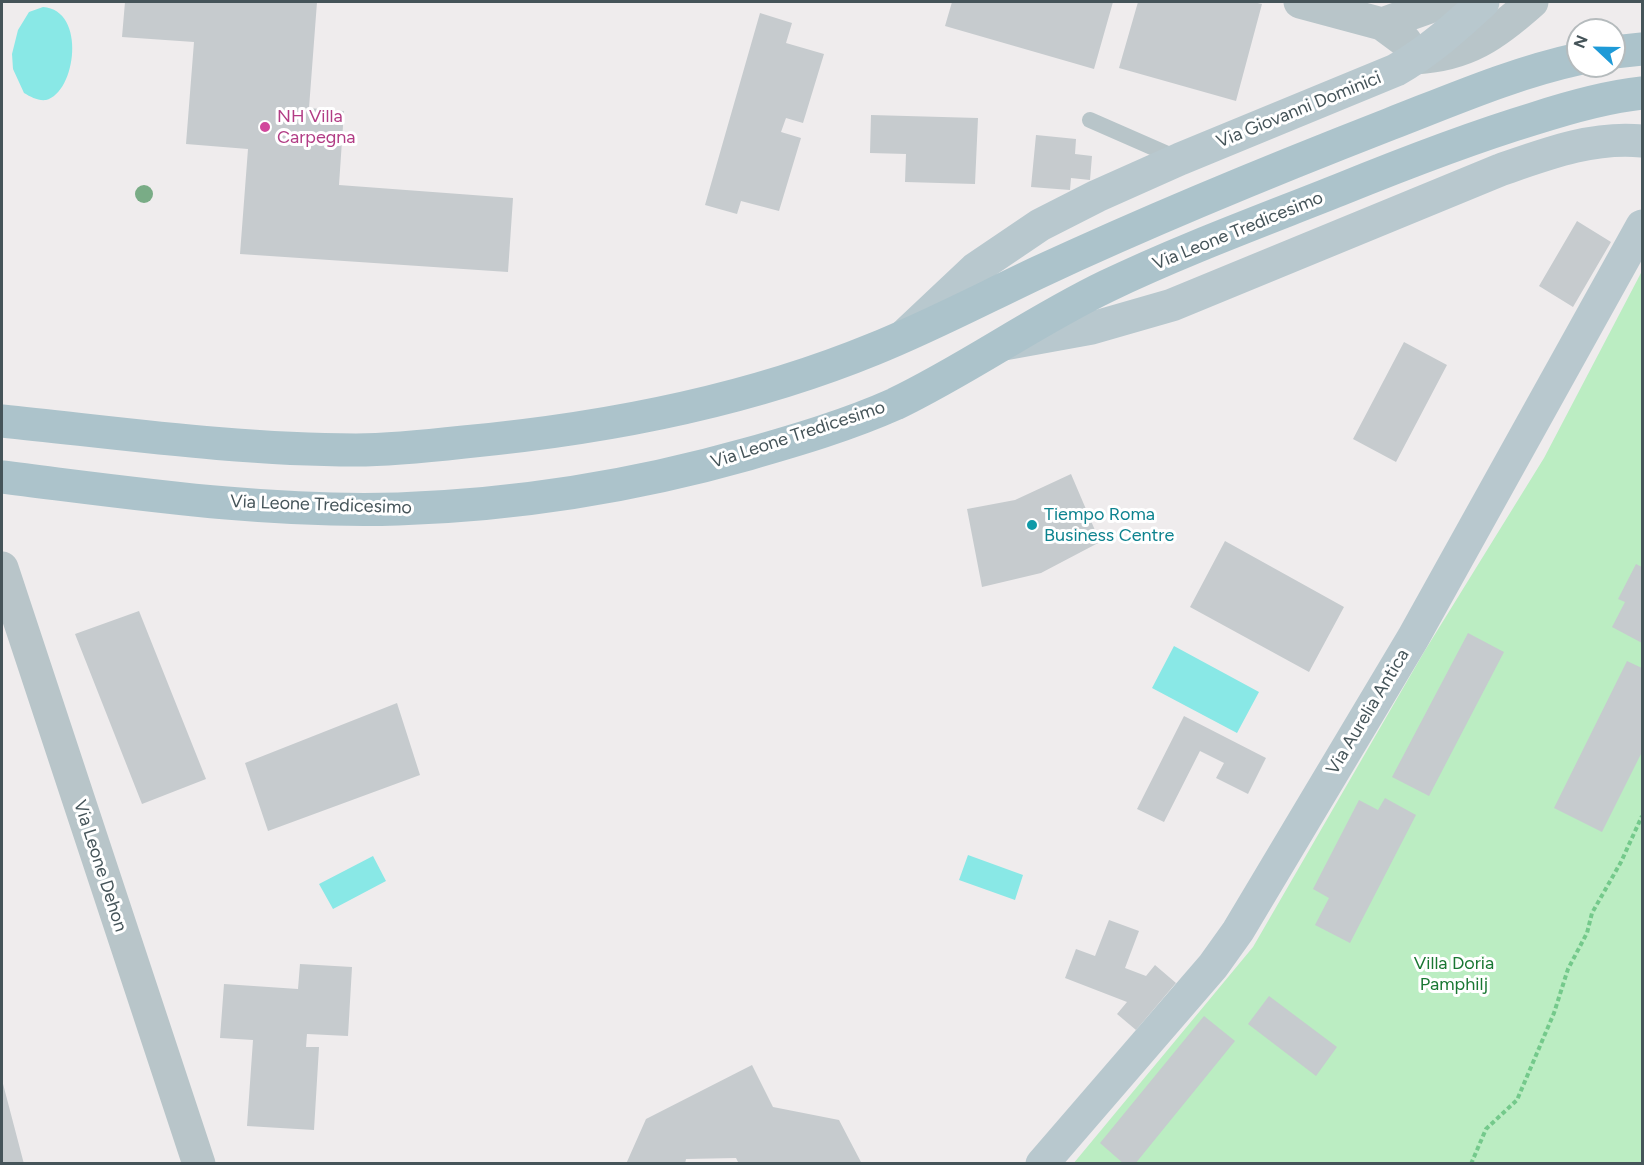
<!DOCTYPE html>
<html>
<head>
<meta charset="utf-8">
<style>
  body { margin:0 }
  #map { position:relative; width:1644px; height:1165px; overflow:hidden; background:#efeced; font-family:Figtree,sans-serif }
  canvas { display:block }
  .frame { position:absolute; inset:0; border:3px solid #455459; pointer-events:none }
  .north { position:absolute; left:1566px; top:18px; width:60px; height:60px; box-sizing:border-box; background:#fff; border:2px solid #b5bbbd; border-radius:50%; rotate:292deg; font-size:16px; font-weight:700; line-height:24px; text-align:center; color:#455459 }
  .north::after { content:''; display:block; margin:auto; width:21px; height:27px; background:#1e9ad7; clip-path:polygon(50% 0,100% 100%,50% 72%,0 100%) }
</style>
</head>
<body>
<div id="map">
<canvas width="1644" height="1165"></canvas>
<div class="frame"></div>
<div class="north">N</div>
</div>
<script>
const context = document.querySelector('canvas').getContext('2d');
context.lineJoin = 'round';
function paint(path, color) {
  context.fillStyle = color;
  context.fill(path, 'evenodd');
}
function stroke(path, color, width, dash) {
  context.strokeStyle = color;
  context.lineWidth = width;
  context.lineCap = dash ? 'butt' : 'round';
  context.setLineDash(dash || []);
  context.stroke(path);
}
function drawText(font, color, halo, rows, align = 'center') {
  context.font = font + ' Figtree,sans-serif';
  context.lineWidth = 6;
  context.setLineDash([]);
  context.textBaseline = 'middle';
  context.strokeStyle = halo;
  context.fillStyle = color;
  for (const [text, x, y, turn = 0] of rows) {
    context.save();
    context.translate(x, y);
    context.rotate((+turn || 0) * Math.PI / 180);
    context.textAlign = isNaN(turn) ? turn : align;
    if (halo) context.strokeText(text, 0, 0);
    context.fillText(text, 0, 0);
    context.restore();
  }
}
const green = new Path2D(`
  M1642,271v892l-569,1 180,-217 171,-295 120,-194z`);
const water = new Path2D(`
  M43,7c44,3 33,86 3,93 -8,1 -15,-3 -22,-7l-11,-24 -1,-15 6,-24 11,-18z
  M1174,646l85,46 -22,41 -85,-45z
  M968,855l55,20 -8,25 -56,-20z
  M373,856l13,25 -53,28 -14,-25z`);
const building = new Path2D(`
  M125,2h192l-8,106 35,3 -5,74 174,13 -5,74 -268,-18 8,-105 -62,-5 8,-102 -72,-5z
  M952,2h161l-19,67 -149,-43z
  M1138,2h115l9,2 -26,97 -117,-33z
  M760,13l32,10 -6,20 38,11 -21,69 -17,-5 -5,14 20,6 -22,73 -38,-10 -4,13 -32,-9z
  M871,115l107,3 -3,66 -70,-2 1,-28 -36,-1z
  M1036,135l40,4 -1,15 17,2 -2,24 -19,-2 -1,12 -39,-3z
  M1577,221l34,21 -38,65 -34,-21z
  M1404,342l43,23 -51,97 -43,-23z
  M1071,474l29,68 -59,31 -59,14 -15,-78 48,-9z
  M1225,541l119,66 -35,65 -119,-65z
  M1636,564l6,3v76l-30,-16 13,-25 -7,-3z
  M139,611l67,168 -64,25 -67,-170z
  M1468,633l36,19 -75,144 -37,-19z
  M1627,661l15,7v84l-40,80 -48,-24z
  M397,703l23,72 -152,56 -23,-68z
  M1184,716l82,42 -18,36 -32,-16 8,-15 -24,-12 -36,71 -27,-13z
  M1385,798l31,17 -66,128 -35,-18 14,-27 -16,-9 46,-89 19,10z
  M1109,920l30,11 -14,37 21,8 9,-11 21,18 -40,47 -19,-16 10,-12 -62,-24 11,-29 19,7z
  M300,964l52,3 -4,69 -41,-2 -1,13h13l-5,83 -67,-4 6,-86 -33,-2 4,-54 74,5z
  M1269,996l68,51 -21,29 -68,-52z
  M1204,1016l31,25 -100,123h-11l-24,-21z
  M752,1065l21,42 66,13 23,44h-123l-3,-6 -50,1 -1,5h-59l20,-45z
  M2,1080l22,84h-22z`);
const path = new Path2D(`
  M1471,1164l15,-35 31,-29 37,-87 14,-44 19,-36 5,-20 29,-51 21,-46`);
const lane = new Path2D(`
  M1090,120l89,39`);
const street = new Path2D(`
  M1300,2l82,22
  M1444,2l-62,22 23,17 11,17c51,-3 79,-23 116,-56
  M2,568l197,596`);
const secondary = new Path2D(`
  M906,334l69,-65 65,-44 57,-29 83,-37 216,-89c32,-18 60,-43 87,-68
  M1004,344l88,-16 80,-23 328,-135c46,-16 93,-34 142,-29
  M1042,1164l171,-198 25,-35 175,-293 229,-412`);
const primary = new Path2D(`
  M1614,52l28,-3
  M2,421c117,12 236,29 354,29 36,0 72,-4 108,-8 138,-13 281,-40 410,-93 57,-23 110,-51 165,-77 116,-54 233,-102 351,-148 62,-24 124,-51 188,-65
  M2,477c131,16 263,36 396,32 118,-4 237,-23 350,-55 49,-14 100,-29 147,-50 73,-35 139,-83 212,-118 75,-36 154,-65 232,-96 64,-26 128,-51 194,-71 37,-12 72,-22 109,-26`);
const trees = [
  [144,194]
];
const markers = [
  [265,127,6,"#d1479c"],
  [1032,525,6,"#0f9aa8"]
];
const streetNames = [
  ["Via Giovanni Dominici",1299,110,-22],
  ["Via Leone Tredicesimo",1238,231,-22],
  ["Via Leone Tredicesimo",798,435,-18],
  ["Via Leone Tredicesimo",321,505,2],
  ["Via Aurelia Antica",1368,712,-59],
  ["Via Leone Dehon",100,866,72]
];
const hotelNames = [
  ["NH Villa",277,117],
  ["Carpegna",277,138]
];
const cultureNames = [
  ["Tiempo Roma",1044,515],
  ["Business Centre",1044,536]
];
const parkNames = [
  ["Villa Doria",1454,964],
  ["Pamphilj",1454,985]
];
paint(green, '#bbedc2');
paint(water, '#89e8e6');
paint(building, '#c6cbce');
stroke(path, '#74c98b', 4, [4.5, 3]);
stroke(lane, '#b8c5c9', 16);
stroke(street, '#b8c5c9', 33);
stroke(secondary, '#b8c8ce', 33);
stroke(primary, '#acc3cb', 33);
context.fillStyle = '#79ac86';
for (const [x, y] of trees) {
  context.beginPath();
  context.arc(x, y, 9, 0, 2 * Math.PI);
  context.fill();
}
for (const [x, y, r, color] of markers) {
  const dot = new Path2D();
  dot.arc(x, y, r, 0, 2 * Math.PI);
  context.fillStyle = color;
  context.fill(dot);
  stroke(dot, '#fff', 2);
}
drawText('18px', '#455459', '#fff', streetNames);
drawText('18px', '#b23c85', '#fff', hotelNames, 'left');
drawText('18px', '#0d838f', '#fff', cultureNames, 'left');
drawText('18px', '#197732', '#fff', parkNames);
</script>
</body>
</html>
